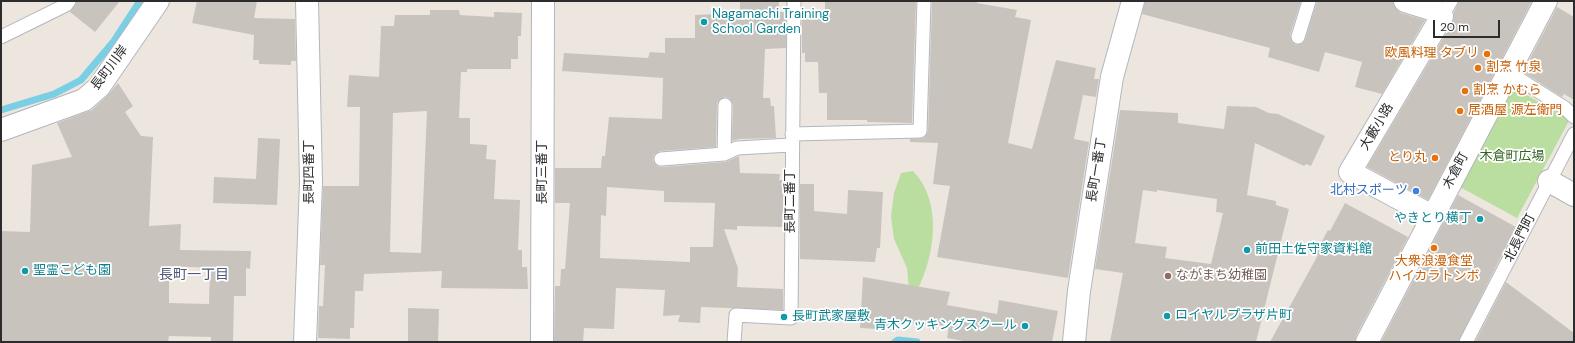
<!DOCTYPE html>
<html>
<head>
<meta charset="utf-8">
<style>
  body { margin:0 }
  #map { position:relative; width:1575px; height:343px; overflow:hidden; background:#ece6df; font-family:"DM Sans",sans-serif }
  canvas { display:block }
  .frame { position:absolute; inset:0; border:2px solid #2c2c2c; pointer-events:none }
  .scale { position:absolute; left:1433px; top:20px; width:67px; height:18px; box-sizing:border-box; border:2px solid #2c2c2c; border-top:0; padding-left:5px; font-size:12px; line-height:14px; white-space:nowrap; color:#2c2c2c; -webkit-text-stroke:3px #fff; paint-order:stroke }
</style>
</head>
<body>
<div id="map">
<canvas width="1575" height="343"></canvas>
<div class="frame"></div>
<div class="scale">20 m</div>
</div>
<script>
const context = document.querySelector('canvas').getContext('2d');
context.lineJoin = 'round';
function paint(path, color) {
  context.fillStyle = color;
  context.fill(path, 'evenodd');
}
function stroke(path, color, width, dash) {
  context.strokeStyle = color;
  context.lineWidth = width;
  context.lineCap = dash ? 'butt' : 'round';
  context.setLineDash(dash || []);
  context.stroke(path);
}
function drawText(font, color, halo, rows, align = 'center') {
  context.font = font + ' "DM Sans","Noto Sans JP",sans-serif';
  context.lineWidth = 3.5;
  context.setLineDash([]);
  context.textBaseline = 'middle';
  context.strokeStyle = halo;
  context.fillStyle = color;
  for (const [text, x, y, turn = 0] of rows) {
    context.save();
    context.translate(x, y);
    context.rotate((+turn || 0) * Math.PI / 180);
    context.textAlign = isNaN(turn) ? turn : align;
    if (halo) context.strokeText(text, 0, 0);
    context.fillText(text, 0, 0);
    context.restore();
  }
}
const green = new Path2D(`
  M1512,87l58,32 -53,99 -59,-32z
  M913,171c30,31 22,84 4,120l-8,-1 -2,-22 -13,-29 -3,-22 3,-24 7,-20z`);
const stream = new Path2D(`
  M1,110l53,-16 27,-14 33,-39 26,-40
  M895,342l3,-2 19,2`);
const building = new Path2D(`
  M77,1h43l-25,31 -25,-20z
  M197,1h60l-3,17 41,1 1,42h-5v4l-32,-1v-4h-6l1,-25 -62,-12z
  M740,1h39v11h7v36l-21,1 -2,49h7l1,8h3l2,32 -37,1 -7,2 1,-36 -4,-7 -4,-1 -7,4 -1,3 -1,43 -56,4 -6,4 -1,5 4,6 5,1 63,-5 14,-6 1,17 40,1 -1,6h3v3h2v44l-47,-1v4l-13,-1 14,39 -1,19 46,2v21l-82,-3 -1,16 -22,-1 2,-7 -17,1 2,-26 -49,-2 -2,41 -30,-1 -1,14h-29l1,-56h5l1,-17h4l5,-66h-15v-35h46l1,-12h3l4,-39 53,2 1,-41 -101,-7 2,-18 84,5 2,-6 15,1v-15h30v-23l45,-2zM607,187l57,4v11l51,1 -2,44h-23v15l-90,-4 1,-43 5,1z
  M825,1h91l-4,122 -45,-1v-2h-40v-27h-8l-1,-31h-13v-9h-3v-40h23z
  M932,1h45v2l40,7 -2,7 16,3 -23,123 24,6 24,-89 40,8 -2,11h5l-3,18 -13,-2 -9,44 15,3 -21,136 -131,-21 13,-71 -17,-2 5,-41 -28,-1v-3l14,-1 4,-7z
  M1145,1h156l-11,34 2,7 4,3 7,-2 2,-3 12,-39h76l3,8 5,4 24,7 -43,74 -27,-7 7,-25 -37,-10 -6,20 -51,-15 2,-9 -128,-34z
  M1459,1h73l-104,199 -61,-33 86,-145 1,-10z
  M1557,7l17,10v83l-10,-6 -2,3 -39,-25z
  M430,10h29l1,5 34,2v-5l28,1 -1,23h-3v23h-7v10h-44v3h-6l-2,46h11v26l17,1 -1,14 10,1 -2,39 26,1 -2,50h4v17h5l1,22 -87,-1 1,-17 -78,3 -1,17h-8l-1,37h-4v11l-32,-1 1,-32h4l2,-41h-5l3,-79h36l1,-79h-13l2,-32 30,2 2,-51h13l1,-11h35zM427,111l-6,142 -31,-1 3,-139z
  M118,83l15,23 -8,6 16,24 12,1 -4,89 32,-2 -1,26 71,1 -1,18 -4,-1v28h-12l-1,46h-22v-5l-42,-1 -1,6h-167v-111l29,1 2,-67 40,-8 -15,-34 35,-13 15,-14zM169,266l41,2 -1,36 -40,-1z
  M1227,106l29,1 13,6 9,1 47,22 -14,30 -5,-2 -2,2 -49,-23 -8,52 29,6v4l13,4 -33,133h-146l13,-69 -28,-4 25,-159 58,3v10l46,6zM1143,190l14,2v-2l60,9 -1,13 7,1 -12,51 -46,-6 2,-11 -32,-4z
  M258,138l22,1 -3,66 -64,-2 1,-26 42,2z
  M800,184h14v27l33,3 1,-24 35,2 -3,56h-3l-2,14 -75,-3z
  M1458,195l58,32 -58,115h-77z
  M1345,203l63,34 -52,99 -1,6h-85l48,-87 -3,-1 13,-24 2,1z
  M863,277l87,15 -3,13 50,9 2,-14 59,11 -6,31h-83l-22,-4 2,-12 -56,-4 -1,8 -32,-2z
  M1506,282l68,51v9h-99z
  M408,308l31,1 -1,33h-30z`);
const service = new Path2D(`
  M1442,16l9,-15
  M1,37l65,-32 3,-4
  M1298,37l11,-36
  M1508,72l57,36 9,9
  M792,134l128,-3 4,-130
  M724,154l1,-49
  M661,159l63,-5 13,-6 54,-3
  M734,342l2,-27 55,3 3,-317
  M1466,342l108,-208`);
const minor = new Path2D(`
  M1405,1l29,9 8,6 -92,156 82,44
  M1,130l83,-30 15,-13 59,-86
  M1549,181l25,14
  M305,342l6,-160 -4,-181
  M542,342l1,-341
  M1074,342l5,-51 33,-214 21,-76
  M1367,342l179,-341`);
const markers = [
  [704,22,4,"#0f9aa8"],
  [1487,54,4,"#e8710a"],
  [1478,68,4,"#e8710a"],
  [1465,91,4,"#e8710a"],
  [1460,111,4,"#e8710a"],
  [1435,158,4,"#e8710a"],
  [1416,191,4,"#3f7fe0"],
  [1480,219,4,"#0f9aa8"],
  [1434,248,4,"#e8710a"],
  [1247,250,4,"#0f9aa8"],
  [25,271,4,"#0f9aa8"],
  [1168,276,4,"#8d6e63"],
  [1167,316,4,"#0f9aa8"],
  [784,317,4,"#0f9aa8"],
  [1025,326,4,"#0f9aa8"]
];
const cultureNames = [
  ["Nagamachi Training",712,15],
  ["School Garden",712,30],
  ["やきとり横丁",1472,219,"right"],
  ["前田土佐守家資料館",1255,250],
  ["聖霊こども園",33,271],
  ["ロイヤルプラザ片町",1175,316],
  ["長町武家屋敷",792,317],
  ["青木クッキングスクール",1017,326,"right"]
];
const foodNames = [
  ["欧風料理 タブリ",1479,54,"right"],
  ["割烹 竹泉",1486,68],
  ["割烹 かむら",1473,91],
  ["居酒屋 源左衛門",1468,111],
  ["とり丸",1427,158,"right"],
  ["大衆浪漫食堂",1434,262,"center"],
  ["ハイカラトンボ",1434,277,"center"]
];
const streetNames = [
  ["長町川岸",110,68,-53],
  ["大藪小路",1377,127,-59],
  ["長町一番丁",1097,170,-81],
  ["木倉町",1456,171,-62],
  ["長町四番丁",310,172,-90],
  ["長町三番丁",543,172,-90],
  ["長町二番丁",791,201,-90],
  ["北長門町",1520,238,-63]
];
const parkNames = [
  ["木倉町広場",1512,157]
];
const shopNames = [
  ["北村スポーツ",1408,191]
];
const educationNames = [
  ["ながまち幼稚園",1176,276]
];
const neighbourhoodNames = [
  ["長町一丁目",194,275]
];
paint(green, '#b9dea0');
stroke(stream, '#7bcfe5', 7);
paint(building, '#c8c4bd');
stroke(service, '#b3b6be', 15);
stroke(minor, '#b3b6be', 24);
stroke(service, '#fff', 13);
stroke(minor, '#fff', 22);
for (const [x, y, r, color] of markers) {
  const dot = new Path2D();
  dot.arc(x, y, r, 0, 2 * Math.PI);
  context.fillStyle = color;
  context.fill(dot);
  stroke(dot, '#fff', 1.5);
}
drawText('13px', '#0d838f', '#fff', cultureNames, 'left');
drawText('13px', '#c56008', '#fff', foodNames, 'left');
drawText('13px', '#2c2c2c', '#fff', streetNames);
drawText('13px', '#326421', '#fff', parkNames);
drawText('13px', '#366cbe', '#fff', shopNames, 'right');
drawText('13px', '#785e54', '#fff', educationNames, 'left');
drawText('14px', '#4f5979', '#fff', neighbourhoodNames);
</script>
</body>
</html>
